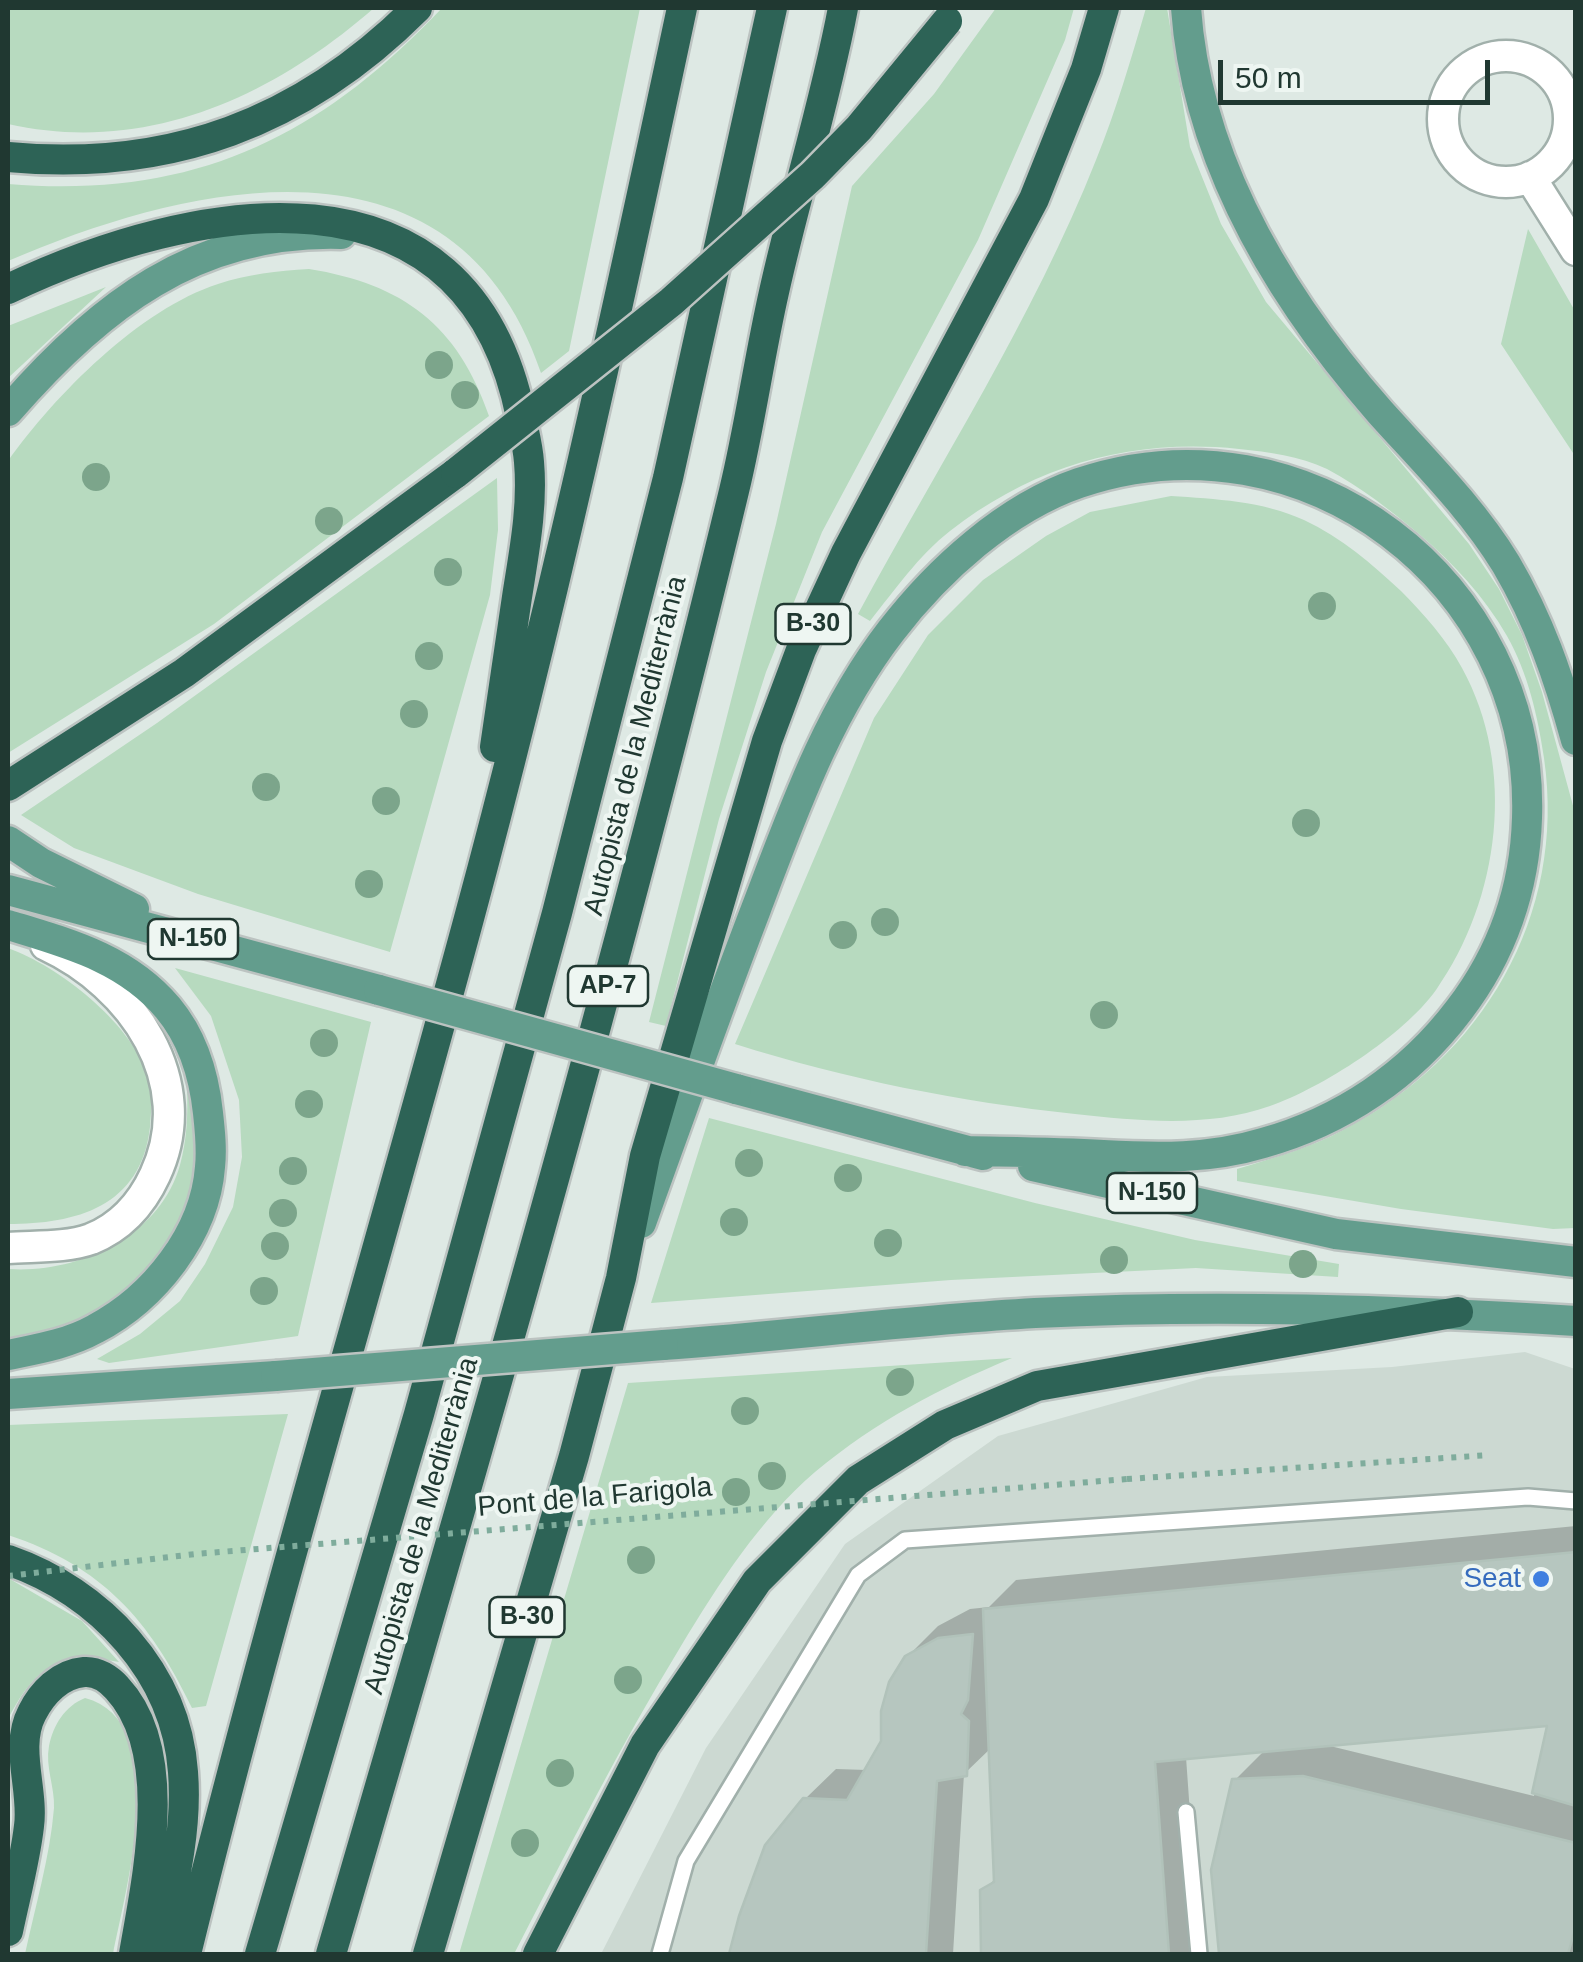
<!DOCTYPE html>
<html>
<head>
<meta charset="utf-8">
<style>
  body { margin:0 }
  #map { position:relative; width:1583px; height:1962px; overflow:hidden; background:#dee9e4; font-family:Helvetica,sans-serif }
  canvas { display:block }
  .frame { position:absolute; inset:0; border:10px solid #203831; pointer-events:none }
  .scale { position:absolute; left:1218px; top:60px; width:272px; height:45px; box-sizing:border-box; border:5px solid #203831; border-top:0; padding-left:12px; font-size:30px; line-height:35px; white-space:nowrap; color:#203831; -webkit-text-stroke:8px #eef6f2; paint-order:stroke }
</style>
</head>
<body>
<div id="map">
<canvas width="1583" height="1962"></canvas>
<div class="frame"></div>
<div class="scale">50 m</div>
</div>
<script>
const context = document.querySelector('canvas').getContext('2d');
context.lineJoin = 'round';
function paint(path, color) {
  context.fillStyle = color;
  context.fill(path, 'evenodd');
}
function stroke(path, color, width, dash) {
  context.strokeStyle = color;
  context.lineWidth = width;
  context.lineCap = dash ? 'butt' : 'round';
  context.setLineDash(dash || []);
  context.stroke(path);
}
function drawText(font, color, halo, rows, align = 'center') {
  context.font = font + ' Helvetica,sans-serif';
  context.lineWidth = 8;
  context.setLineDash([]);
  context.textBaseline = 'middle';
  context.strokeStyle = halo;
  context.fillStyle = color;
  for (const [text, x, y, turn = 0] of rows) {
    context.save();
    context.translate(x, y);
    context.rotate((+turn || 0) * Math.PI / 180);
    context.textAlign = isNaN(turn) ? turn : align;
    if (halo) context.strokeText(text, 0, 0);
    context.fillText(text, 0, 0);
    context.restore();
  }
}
const built = new Path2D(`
  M1525,1352l50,17v585h-974l105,-206 139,-204 153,-108 209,-59 185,-10z`);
const green = new Path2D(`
  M8,8h366c-102,89 -228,147 -366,116z
  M442,8h198l-71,343 -28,22c-84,-250 -345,-193 -533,-112v-77c183,15 309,-44 434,-176z
  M996,8h78l-9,32 -87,200 -156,292 -56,140 -47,147 -53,207 -17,-4 127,-498 76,-338 82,-92z
  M1146,8h21l23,139 31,77 45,78 203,242 30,45 23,46 20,57 33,121v415l-22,1 -152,-20 -164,-28v-12c36,-11 73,-21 106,-39 139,-72 224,-214 201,-372 -6,-41 -16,-85 -37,-122 -23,-40 -53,-72 -88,-102 -29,-24 -58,-47 -92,-65 -28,-13 -58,-17 -88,-20 -107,-11 -204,16 -289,82 -31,24 -56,60 -80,90l-12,-7c81,-150 175,-295 238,-454 20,-49 35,-101 50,-152z
  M1528,229l47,82v145l-74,-112z
  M309,269c94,15 149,56 180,147l-275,208 -206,129v-292c47,-66 132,-152 210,-177 30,-10 59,-13 91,-15z
  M106,287l-98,91v-52z
  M497,478l1,52 -8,65 -100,357 -192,-58 -124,-46 -53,-33 136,-92z
  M1171,496c44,3 92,5 133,24 38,18 67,43 97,71 22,22 46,49 61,77 55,100 38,231 -26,322 -32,45 -114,98 -166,116 -61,22 -131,15 -195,8 -115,-12 -229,-35 -340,-70l139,-326 54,-83 55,-55 63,-44 44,-24z
  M8,948c52,19 120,73 140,126 6,17 3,36 2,53 -9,80 -74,97 -142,97z
  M175,968l196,54 -73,314 -189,27 -12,-4 43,-25 40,-33 25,-37 28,-57 9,-50 -3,-57 -28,-84z
  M191,1084c2,22 8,47 6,70 -6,81 -62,145 -137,174 -16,6 -35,9 -52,13v-72c69,5 152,-32 172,-104 7,-25 8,-51 7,-77z
  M709,1118l326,85 160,37 144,24 -1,13 -142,-9 -245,12 -300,23z
  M1012,1358c-74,31 -134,62 -197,114 -55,47 -97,113 -134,174 -61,100 -114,205 -167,308h-55l169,-571z
  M288,1414l-82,292 -14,2c-42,-88 -90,-142 -184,-173v-110z
  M8,1578l74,43 37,41c-61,-11 -83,4 -111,57z
  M85,1698c89,23 40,194 28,256h-88c10,-47 25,-97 29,-146 1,-21 -9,-41 -5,-62 4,-21 16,-40 36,-48z`);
const shadow = new Path2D(`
  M1576,1526v428h-355l-7,-83 20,-90 31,-31 -79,7 14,197h-216l-1,-63 14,-14 -6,-129 -27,26 -11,180h-222l10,-37 64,-118 31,-30 31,1 16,-28 24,-85 31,-31 32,-17 19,-2 27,-27zM1551,1723l-17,73 -208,-51z`);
const building = new Path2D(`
  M1576,1552v254l-44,-13 15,-67 -392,36 14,192h-188l-1,-64 14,-8 -11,-273z
  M973,1634l-5,66 -7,14 8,7 -2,55 -30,5 -11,173h-197l10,-38 26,-71 38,-47 44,2 34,-59v-30l8,-29 16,-26 33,-18z
  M1303,1776l273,67v83l-8,28h-349l-8,-84 21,-91z`);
const path = new Path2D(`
  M1127,1479l363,-24`);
const lane = new Path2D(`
  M1186,1812l13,142
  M660,1954l26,-93 172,-286 47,-35 623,-43 48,4`);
const street = new Path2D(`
  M1443 119a63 63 0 1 1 126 0a63 63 0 1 1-126 0Z
  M1530,177l46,73
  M8,1248c26,-2 58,0 83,-9 30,-12 51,-36 64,-64 44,-94 -23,-190 -109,-230`);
const primary = new Path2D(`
  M1186,8c11,154 94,290 194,404 44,49 91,95 126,152 33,56 53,114 70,176
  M8,411c90,-104 188,-181 333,-177
  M8,841l33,22 93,46
  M8,890l371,100
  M8,925c59,18 118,33 160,83 25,30 36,67 40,105 2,18 4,36 2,54 -5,67 -56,131 -115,162 -27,15 -58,20 -87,26
  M736,1089l247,66
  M1033,1166l303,68 240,28
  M641,1223c38,-105 75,-210 115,-314 37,-97 71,-195 135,-278 47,-61 115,-123 188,-148 225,-76 456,99 448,335 -2,70 -25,136 -68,192 -49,65 -117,111 -196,133 -53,16 -105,15 -160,12 -46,-3 -92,-3 -138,-4
  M663,1345c124,-9 248,-25 372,-32 180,-9 361,-3 541,8
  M8,1394l268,-18`);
const highway = new Path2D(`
  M8,157c162,15 294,-34 409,-149
  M8,289c185,-88 459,-140 513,128 3,15 7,30 8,45 4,45 -5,90 -12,135 -7,50 -15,100 -22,150
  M8,786l176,-113 272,-200
  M8,1560c92,32 168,112 175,212 5,62 -12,123 -25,182
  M8,1931c7,-34 17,-70 21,-105 5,-36 -15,-79 3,-113 10,-20 28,-39 52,-41 13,-1 25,7 33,16 59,63 30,190 17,266
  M186,1954c85,-346 189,-688 282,-1032 82,-302 149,-609 214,-914
  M260,1954l159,-540 138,-501 111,-435 104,-470
  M331,1954c142,-485 284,-971 403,-1463 16,-66 25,-133 40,-199 21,-95 51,-188 69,-284
  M428,1954l146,-498 47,-178 24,-122 122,-415 34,-91 45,-97 188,-354 52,-130 18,-61
  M538,1954l107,-209 112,-164 101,-101 87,-55 92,-39 421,-74`);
const pathBridge = new Path2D(`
  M8,1576l187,-22 932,-75`);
const primaryBridge = new Path2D(`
  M379,990l357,99
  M276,1376l387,-31`);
const highwayBridge = new Path2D(`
  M456,473l215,-171 142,-127 46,-47 88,-107`);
const trees = [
  [439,365],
  [465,395],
  [96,477],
  [329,521],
  [448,572],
  [1322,606],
  [429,656],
  [414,714],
  [266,787],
  [386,801],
  [1306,823],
  [369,884],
  [885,922],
  [843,935],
  [1104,1015],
  [324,1043],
  [309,1104],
  [749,1163],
  [293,1171],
  [848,1178],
  [283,1213],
  [734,1222],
  [888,1243],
  [275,1246],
  [1114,1260],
  [1303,1264],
  [264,1291],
  [900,1382],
  [745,1411],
  [772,1476],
  [736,1492],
  [641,1560],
  [628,1680],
  [560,1773],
  [525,1843]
];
const markers = [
  [1541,1579,10,"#3f7fe0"]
];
const shields = [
  [813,624,75],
  [193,939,90],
  [608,986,80],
  [1152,1193,90],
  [527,1617,75]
];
const shieldNames = [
  ["B-30",813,624],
  ["N-150",193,939],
  ["AP-7",608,986],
  ["N-150",1152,1193],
  ["B-30",527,1617]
];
const streetNames = [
  ["Autopista de la Mediterrània",636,746,-76],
  ["Pont de la Farigola",595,1498,-5],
  ["Autopista de la Mediterrània",422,1526,-74]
];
const shopNames = [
  ["Seat",1521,1579]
];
paint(built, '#ccd9d2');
paint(green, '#b7dabf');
paint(shadow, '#0003');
paint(building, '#b6c6bf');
stroke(building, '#b1c2ba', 2.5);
stroke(lane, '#a1b0ab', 20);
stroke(street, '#a1b0ab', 35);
stroke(primary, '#bcc3c1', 35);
stroke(highway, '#bcc3c1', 35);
stroke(path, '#7fac9c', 6, [5, 8]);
stroke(lane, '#fff', 15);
stroke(street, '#fff', 30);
stroke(primary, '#639d8d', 30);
stroke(highway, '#2d6356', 30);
stroke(primaryBridge, '#bcc3c1', 35, []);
stroke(highwayBridge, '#bcc3c1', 35, []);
stroke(pathBridge, '#7fac9c', 6, [5, 8]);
stroke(primaryBridge, '#639d8d', 30);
stroke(highwayBridge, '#2d6356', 30);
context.fillStyle = '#7ca58b';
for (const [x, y] of trees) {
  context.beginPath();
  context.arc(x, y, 14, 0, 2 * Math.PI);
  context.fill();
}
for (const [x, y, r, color] of markers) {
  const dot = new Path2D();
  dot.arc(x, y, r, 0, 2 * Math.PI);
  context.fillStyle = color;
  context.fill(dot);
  stroke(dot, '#eef6f2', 4);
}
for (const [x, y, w] of shields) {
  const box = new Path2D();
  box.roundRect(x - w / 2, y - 20, w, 40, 8);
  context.fillStyle = '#eef6f2';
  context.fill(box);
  stroke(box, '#203831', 2.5);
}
drawText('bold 25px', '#203831', null, shieldNames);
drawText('28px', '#203831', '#eef6f2', streetNames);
drawText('28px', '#366cbe', '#eef6f2', shopNames, 'right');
</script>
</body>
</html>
